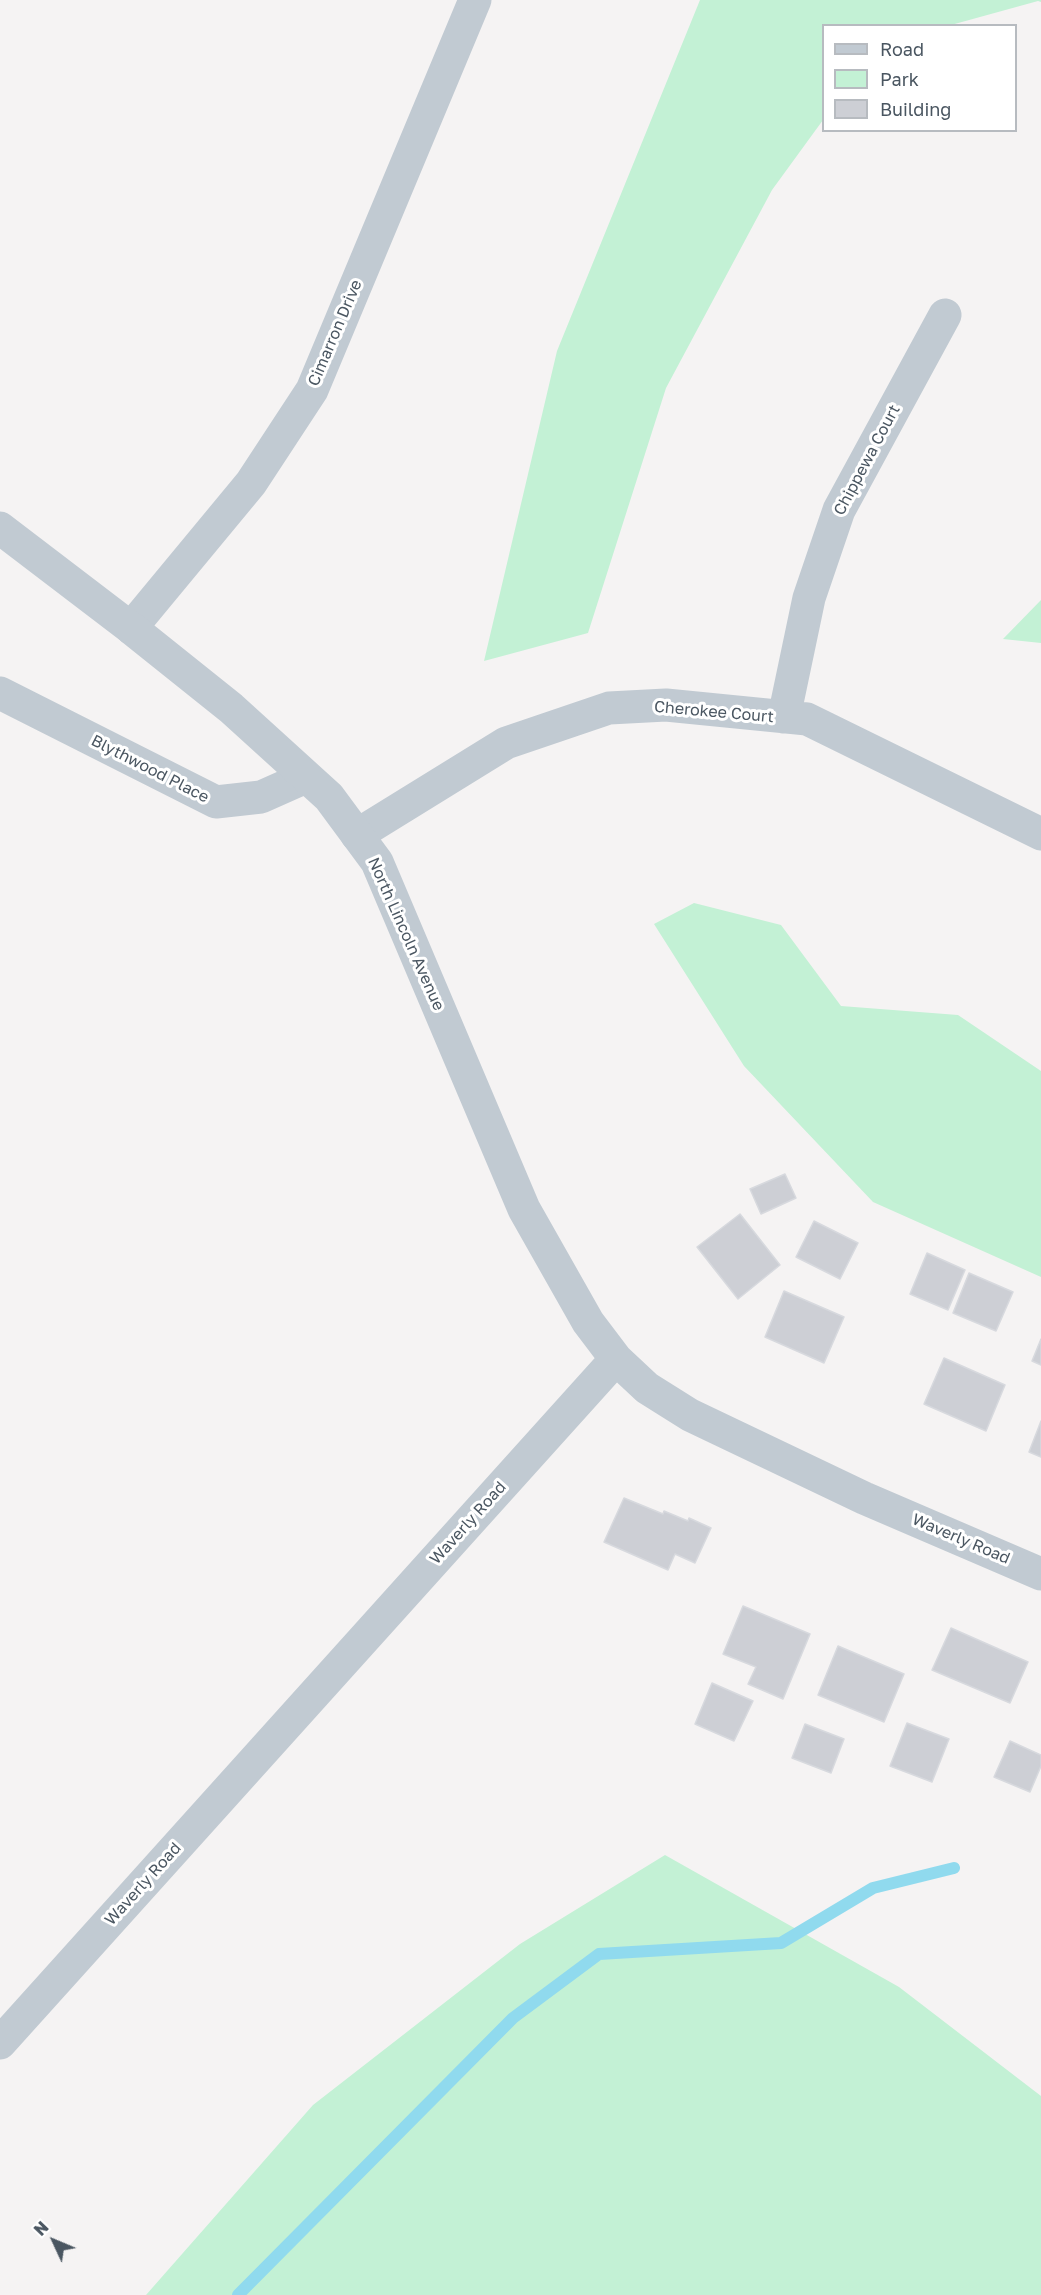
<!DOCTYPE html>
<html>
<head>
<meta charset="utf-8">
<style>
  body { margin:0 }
  #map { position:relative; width:1041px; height:2295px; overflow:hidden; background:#f5f3f3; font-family:"Golos Text",sans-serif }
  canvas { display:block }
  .legend { position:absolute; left:822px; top:24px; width:195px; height:108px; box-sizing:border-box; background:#fff; border:2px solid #b7bbc0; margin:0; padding:8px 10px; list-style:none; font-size:18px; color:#4a5661 }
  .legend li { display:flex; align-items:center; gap:12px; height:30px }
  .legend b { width:30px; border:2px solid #b7bbc0 }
  .north { position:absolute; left:24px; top:2211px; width:60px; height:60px; -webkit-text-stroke:4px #fff; paint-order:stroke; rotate:314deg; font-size:16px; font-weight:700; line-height:24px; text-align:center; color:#4a5661 }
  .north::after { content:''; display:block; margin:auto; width:21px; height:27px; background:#4a5661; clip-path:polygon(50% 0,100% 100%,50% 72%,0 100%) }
</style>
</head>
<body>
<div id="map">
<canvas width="1041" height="2295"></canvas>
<ul class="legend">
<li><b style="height:8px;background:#c1cad2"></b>Road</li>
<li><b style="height:16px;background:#c3f1d5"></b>Park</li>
<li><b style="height:16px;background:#cdcfd5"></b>Building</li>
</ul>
<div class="north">N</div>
</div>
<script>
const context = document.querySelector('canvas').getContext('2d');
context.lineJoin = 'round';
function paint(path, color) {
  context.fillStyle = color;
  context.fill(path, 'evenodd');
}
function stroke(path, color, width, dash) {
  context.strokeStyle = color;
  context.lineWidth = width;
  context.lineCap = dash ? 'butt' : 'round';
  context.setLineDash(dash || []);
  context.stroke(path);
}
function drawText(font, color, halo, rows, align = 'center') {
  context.font = font + ' "Golos Text",sans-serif';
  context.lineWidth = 6;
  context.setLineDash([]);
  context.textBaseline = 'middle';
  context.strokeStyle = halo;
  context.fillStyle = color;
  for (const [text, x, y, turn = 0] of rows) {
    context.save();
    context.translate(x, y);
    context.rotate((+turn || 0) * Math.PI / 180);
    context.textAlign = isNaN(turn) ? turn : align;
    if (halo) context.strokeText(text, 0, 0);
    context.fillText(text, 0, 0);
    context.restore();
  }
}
const green = new Path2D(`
  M700,0h341v2l-3,-1 -87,24 -127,1 -1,94 -51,70 -106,198 -78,245 -104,28 73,-310z
  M1041,600v43l-38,-4z
  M694,903l87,22 60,81 117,9 83,56v206l-168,-75 -129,-136 -90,-142z
  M665,1855l234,132 142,109v199h-895l167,-190 207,-161z`);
const stream = new Path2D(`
  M238,2295l275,-277 86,-64 182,-11 92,-55 81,-20`);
const building = new Path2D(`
  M785,1174l11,24 -35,16 -11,-25z
  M740,1214l40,51 -42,34 -41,-52z
  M814,1221l44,22 -18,36 -44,-22z
  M927,1253l38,17 -17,40 -38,-16z
  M969,1273l44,19 -17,39 -43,-18z
  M784,1291l60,26 -20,46 -59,-26z
  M1041,1339v26l-9,-4z
  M944,1358l61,27 -19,46 -62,-27z
  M1041,1421v36l-12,-5z
  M624,1498l39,16 1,-3 24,10 1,-3 22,10 -16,35 -20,-9 -7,16 -64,-28z
  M743,1606l67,28 -27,65 -35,-15 8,-17 -33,-13z
  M951,1628l77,34 -18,41 -78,-33z
  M838,1646l66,28 -20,48 -66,-27z
  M712,1683l41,18 -19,40 -39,-17z
  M907,1723l42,16 -17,43 -42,-16z
  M805,1724l39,15 -13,34 -39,-15z
  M1010,1741l31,14v11l-11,26 -36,-15z`);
const minor = new Path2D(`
  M131,628l120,-145 61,-93 163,-390
  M0,693l216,109 45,-5 45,-20
  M784,717l25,-119 30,-88 106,-195
  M357,835l149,-92 103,-35 57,-3 141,14 234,115`);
const tertiary = new Path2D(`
  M0,528l131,100 100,80 98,89 48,65 147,347 64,113 28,37 31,29 43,27 174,83 177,76
  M0,2043l616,-684`);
const streetNames = [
  ["Cimarron Drive",335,333,-67],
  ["Chippewa Court",867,460,-62],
  ["Cherokee Court",714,712,5],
  ["Blythwood Place",150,769,27],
  ["North Lincoln Avenue",406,934,66],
  ["Waverly Road",468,1523,-48],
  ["Waverly Road",961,1539,23],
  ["Waverly Road",143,1884,-48]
];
paint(green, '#c3f1d5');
stroke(stream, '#90daee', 12);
paint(building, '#cdcfd5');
stroke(building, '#d7d9de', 1.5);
stroke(minor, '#c1cad2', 33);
stroke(tertiary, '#c1cad2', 33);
drawText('16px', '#4a5661', '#fff', streetNames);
</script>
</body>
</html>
